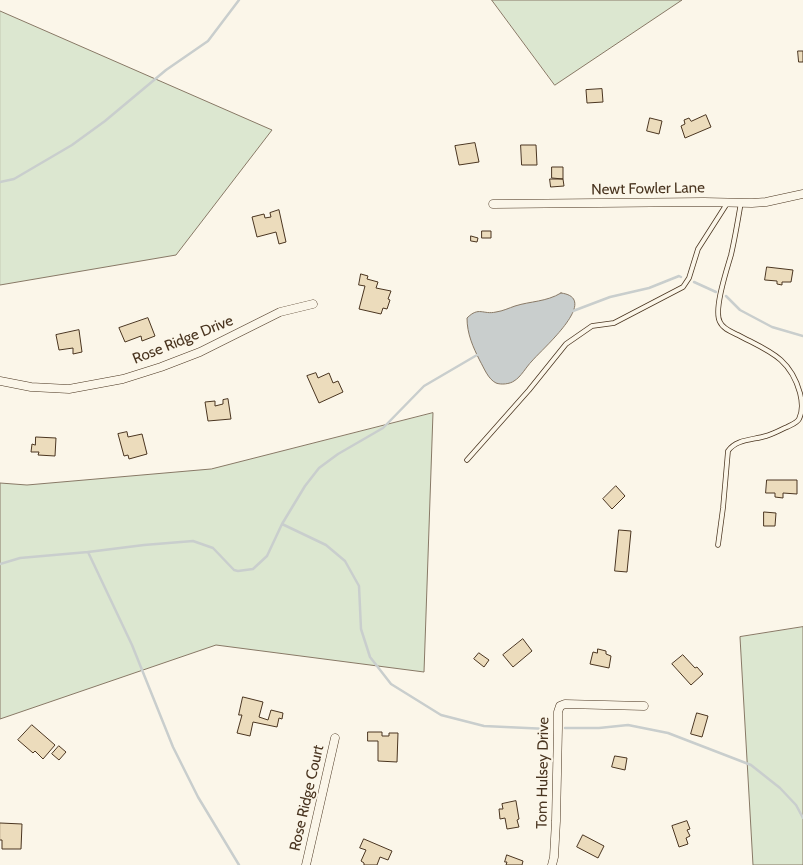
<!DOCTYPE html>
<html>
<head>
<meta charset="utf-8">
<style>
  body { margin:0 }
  canvas { display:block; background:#fbf6e9 }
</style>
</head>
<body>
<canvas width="803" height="865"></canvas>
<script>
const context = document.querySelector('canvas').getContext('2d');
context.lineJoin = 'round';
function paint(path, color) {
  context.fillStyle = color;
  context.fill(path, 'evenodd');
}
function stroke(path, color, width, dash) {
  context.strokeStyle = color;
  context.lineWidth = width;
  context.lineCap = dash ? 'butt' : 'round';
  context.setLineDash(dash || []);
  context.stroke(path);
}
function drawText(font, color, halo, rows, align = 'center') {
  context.font = font + ' Cabin,sans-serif';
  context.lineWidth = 4;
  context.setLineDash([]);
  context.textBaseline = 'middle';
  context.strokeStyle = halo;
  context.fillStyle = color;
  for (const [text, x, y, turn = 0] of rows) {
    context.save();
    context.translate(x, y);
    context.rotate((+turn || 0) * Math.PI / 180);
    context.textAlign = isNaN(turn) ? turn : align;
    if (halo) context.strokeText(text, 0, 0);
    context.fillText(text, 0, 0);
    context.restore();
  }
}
const green = new Path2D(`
  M492,0h190l-127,85z
  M0,11l272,119 -96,125 -176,30z
  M433,413l-9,259 -208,-27 -216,74v-236l27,2 184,-16z
  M803,627v238h-50l-13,-228z`);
const water = new Path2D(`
  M561,293c41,5 -20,57 -29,68 -6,6 -11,16 -18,20 -4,3 -13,4 -18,2 -8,-4 -12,-15 -16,-22 -7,-14 -13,-27 -13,-43 12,-12 16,-3 29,-6 7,-1 13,-4 19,-6 16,-5 31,-4 46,-13z`);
const stream = new Path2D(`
  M0,182l14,-3 58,-34 33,-24 61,-51 42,-29 31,-41
  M694,282l22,10
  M726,296l14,14 32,17 31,9
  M573,311l37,-14 39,-9 30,-12 2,1
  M282,524l44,21 19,16 14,25 2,43 9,28 21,27 50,31 43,11 64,3
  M88,552l44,93 41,102 25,50 41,68
  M0,564l20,-6 68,-6 56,-7 49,-4 20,7 21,22 4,1 15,-2 14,-13 15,-32 23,-38 14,-18 19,-14 45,-26 41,-42 53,-31
  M565,728h34l29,-3 40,8 83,32 29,23 16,17 7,13`);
const building = new Path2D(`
  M798,51h5v11h-4z
  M602,89l1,13 -16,1 -1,-13z
  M706,115l5,12 -26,11 -4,-12 4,-2 -1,-4 5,-2 2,3z
  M650,118l12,3 -3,13 -12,-3z
  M475,143l4,19 -20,3 -4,-19z
  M521,145h15l1,20h-15z
  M552,167h11v12l-11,-1z
  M550,179h13l1,7 -13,1z
  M279,210l7,32 -7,2 -3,-12 -19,5 -5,-20 12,-3 1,4 6,-1 -1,-4z
  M482,231h9v7h-9z
  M471,236l7,2 -1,4 -6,-1z
  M767,267l26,3 -2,12h-9v3l-5,-1v-3l-12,-1z
  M361,274l7,2 -1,3 11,3 -2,6 15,3 -3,8 2,1 -3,9 -4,-1 -2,6 -22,-5 6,-23 -6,-1z
  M148,318l7,18 -13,5 -1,-5 -16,6 -6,-14z
  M79,330l3,22 -9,2v-6l-14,2 -3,-15z
  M316,373l2,5 11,-5 4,10 5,-2 5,11 -24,11 -12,-27z
  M228,399l3,20 -23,2 -3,-19 10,-1v5l8,-2v-4z
  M127,432l1,5 14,-3 5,20 -18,5 -1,-4 -4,1 -6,-22z
  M36,437l20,1 -1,18 -17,-1 1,-3h-8l1,-8 3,1z
  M767,480h30v14l-14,-1v5l-8,-1v-4h-9z
  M616,486l9,10 -13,13 -9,-10z
  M764,512l12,1 -1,13h-11z
  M619,530l12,1 -4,41 -12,-1z
  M523,639l9,12 -19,16 -10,-12z
  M598,649l8,2v3l5,2 -2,12 -19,-4 3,-12 4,1z
  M479,653l10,7 -5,7 -10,-8z
  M683,655l12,13 2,-1 6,7 -12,11 -19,-21z
  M243,697l20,5 -4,15 9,3 3,-10 12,3 -1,6 -3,-1 -2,9 -24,-5 -3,14 -13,-3 5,-18h-3z
  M697,713l11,3 -6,21 -11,-3z
  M32,725l23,20 -12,14 -8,-8 -2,2 -15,-13z
  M368,732h14v4h7v-3h9l-1,29 -19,-1v-20h-10z
  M59,746l7,6 -7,8 -7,-6z
  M615,756l12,2 -2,12 -13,-3z
  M516,801l3,18 -2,1 2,7 -12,2 -2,-11 -5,1 -1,-10h4l-1,-5z
  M687,821l3,8 -3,1 3,6 -4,2 2,6 -9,3 -7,-21z
  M0,823l22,1 -1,25h-19v-9h-2z
  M583,835l21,11 -6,12 -21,-11z
  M364,839l28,12 -4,9 -8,-3 -3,8h-13v-2l-3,-2 5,-11 -6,-2z
  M507,855l16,6 -1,4h-16l1,-3h-2z`);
const service = new Path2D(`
  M467,460l62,-70 37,-46 26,-18 22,-3 69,-36 6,-9 9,-29 30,-47
  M718,545l5,-37 5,-57c8,-12 25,-11 38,-15 7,-2 14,-6 21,-9 4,-2 10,-4 12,-8 4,-8 3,-18 1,-26 -10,-36 -32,-42 -62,-58 -6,-3 -15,-6 -18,-13 -7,-12 7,-53 11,-67 4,-17 7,-35 10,-53`);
const minor = new Path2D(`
  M493,204l211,-2 48,1 14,-1 37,-8
  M0,381l31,6 38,2 54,-10 38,-12 39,-15 80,-40 33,-8
  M306,865l29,-127
  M552,865l2,-8 2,-36 2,-93v-16l2,-6 5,-2 79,2`);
const streetNames = [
  ["Newt Fowler Lane",648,189,-1],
  ["Rose Ridge Drive",183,340,-22],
  ["Tom Hulsey Drive",543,773,-89],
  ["Rose Ridge Court",307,798,-77]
];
paint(green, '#dce7d0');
stroke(green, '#887966', 1);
paint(water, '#c9cecd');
stroke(water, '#887966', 1);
stroke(stream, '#c9cecd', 2.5);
paint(building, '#ecdcbc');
stroke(building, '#4a3520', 1);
stroke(service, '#4a3520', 5.5);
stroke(minor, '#4a3520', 9);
stroke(service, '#fbf6e9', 4);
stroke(minor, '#fbf6e9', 8);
drawText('15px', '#4a3520', '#fbf6e9', streetNames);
</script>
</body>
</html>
